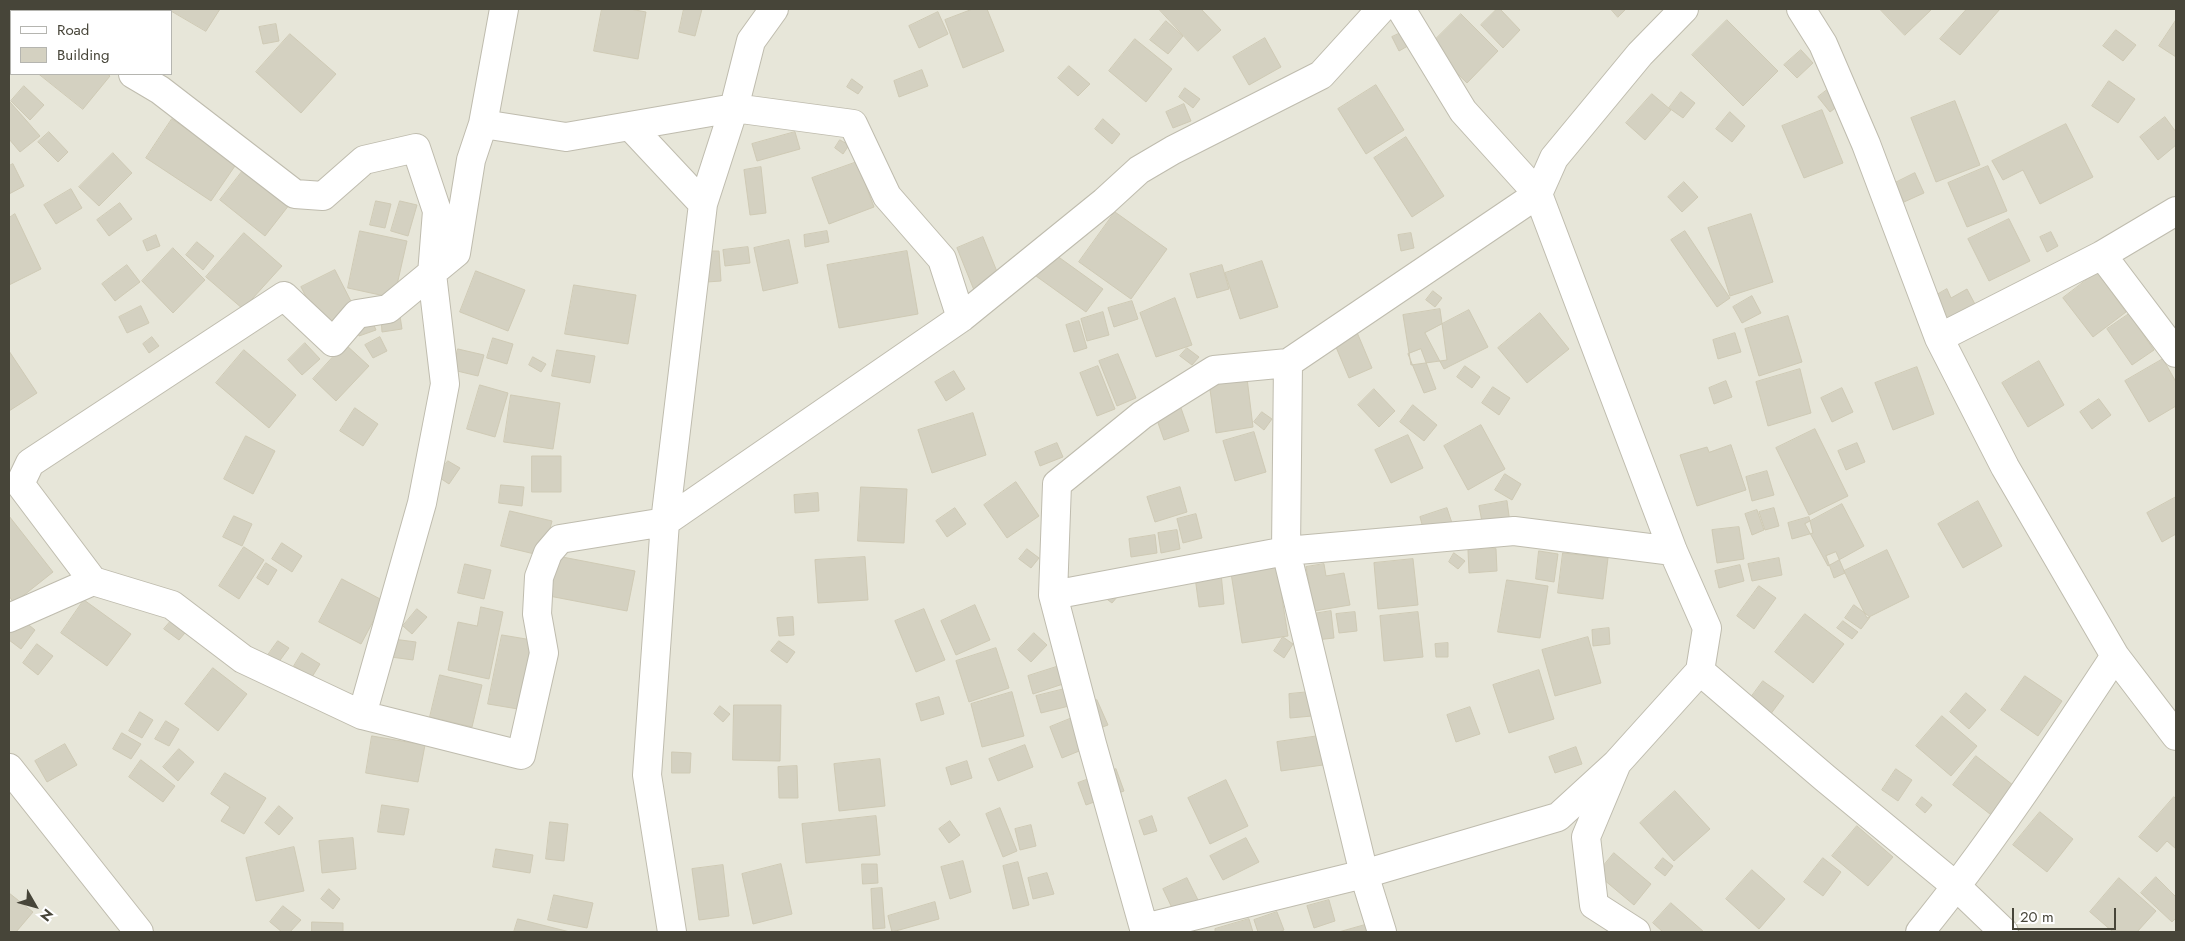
<!DOCTYPE html>
<html>
<head>
<meta charset="utf-8">
<style>
  body { margin:0 }
  #map { position:relative; width:2185px; height:941px; overflow:hidden; background:#f4f3eb; font-family:Jost,sans-serif }
  canvas { display:block }
  .frame { position:absolute; inset:0; border:10px solid #474539; pointer-events:none }
  .legend { position:absolute; left:10px; top:10px; width:162px; height:65px; box-sizing:border-box; background:#fff; border:1px solid #b5b5b0; margin:0; padding:6px 9px; list-style:none; font-size:15px; color:#474539 }
  .legend li { display:flex; align-items:center; gap:10px; height:25px }
  .legend b { width:25px; border:1px solid #b5b5b0 }
  .north { position:absolute; left:10px; top:881px; width:50px; height:50px; -webkit-text-stroke:4px #fff; paint-order:stroke; rotate:128deg; font-size:14px; font-weight:700; line-height:20px; text-align:center; color:#474539 }
  .north::after { content:''; display:block; margin:auto; width:18px; height:22px; background:#474539; clip-path:polygon(50% 0,100% 100%,50% 72%,0 100%) }
  .scale { position:absolute; left:2012px; top:908px; width:104px; height:22px; box-sizing:border-box; border:2px solid #474539; border-top:0; padding-left:6px; font-size:15px; line-height:18px; white-space:nowrap; color:#474539; -webkit-text-stroke:4px #fff; paint-order:stroke }
</style>
</head>
<body>
<div id="map">
<canvas width="2185" height="941"></canvas>
<div class="frame"></div>
<ul class="legend">
<li><b style="height:6px;background:#fff"></b>Road</li>
<li><b style="height:14px;background:#d4d1c1"></b>Building</li>
</ul>
<div class="north">N</div>
<div class="scale">20 m</div>
</div>
<script>
const context = document.querySelector('canvas').getContext('2d');
context.lineJoin = 'round';
function paint(path, color) {
  context.fillStyle = color;
  context.fill(path, 'evenodd');
}
function stroke(path, color, width, dash) {
  context.strokeStyle = color;
  context.lineWidth = width;
  context.lineCap = dash ? 'butt' : 'round';
  context.setLineDash(dash || []);
  context.stroke(path);
}
const residential = new Path2D(`
  M9,9h2167v923h-2167zM11,11h160v63h-160z`);
const building = new Path2D(`
  M168,9h52l-14,22z
  M602,9h28l16,3 -8,47 -44,-8z
  M684,9h18l-7,27 -16,-4z
  M973,9h14l17,42 -41,17 -18,-48z
  M1159,9h42l20,21 -23,21z
  M1497,9h3l20,21 -17,18 -22,-23z
  M1611,9h15l-8,8z
  M1880,9h52l-27,26z
  M1967,9h33l-40,46 -20,-16z
  M938,12l10,22 -29,14 -10,-22z
  M1461,14l37,37 -31,32 -38,-37z
  M1727,20l51,51 -35,35 -51,-51z
  M2176,20v37l-17,-11z
  M1166,21l17,15 -15,18 -18,-14z
  M276,24l3,17 -16,3 -4,-17z
  M1407,30l6,13 -14,8 -7,-14z
  M2116,30l20,15 -13,16 -20,-15z
  M290,34l46,40 -35,39 -45,-41z
  M1265,38l16,29 -32,18 -16,-28z
  M1135,39l37,30 -26,33 -37,-31z
  M1801,50l12,13 -16,15 -13,-13z
  M1069,66l21,18 -12,12 -20,-18z
  M922,70l6,16 -29,11 -5,-16z
  M39,74h68l3,2 -27,33z
  M852,79l11,8 -5,7 -11,-7z
  M2109,81l26,18 -17,24 -26,-17z
  M1376,85l28,45 -38,24 -28,-45z
  M24,86l20,19 -14,15 -19,-19z
  M1831,87l12,15 -13,10 -12,-15z
  M1185,88l15,11 -7,9 -14,-11z
  M1681,92l14,11 -12,15 -14,-10z
  M1652,94l19,16 -26,30 -19,-17z
  M1955,101l25,64 -44,17 -25,-64z
  M10,102l30,34 -20,16 -11,-13v-36z
  M1184,104l7,17 -18,7 -7,-16z
  M1822,110l21,53 -39,15 -22,-52z
  M1730,112l15,14 -13,16 -16,-13z
  M2165,117l11,15v13l-18,15 -18,-23z
  M172,119l65,44 -26,38 -65,-43z
  M1103,119l17,15 -8,10 -17,-15z
  M2066,124l27,53 -53,27 -17,-34 -20,10 -11,-19z
  M49,132l19,20 -10,10 -20,-20z
  M795,132l5,17 -43,12 -5,-17z
  M1406,137l38,59 -32,21 -38,-59z
  M840,140l9,5 -6,9 -8,-6z
  M113,153l19,20 -33,33 -20,-19z
  M857,162l17,45 -45,17 -17,-46z
  M13,164l11,22 -15,8v-28z
  M248,164l45,36 -28,36 -45,-36z
  M1988,166l19,45 -40,16 -19,-44z
  M761,167l5,46 -16,2 -6,-45z
  M1915,173l9,20 -20,9 -9,-19z
  M1684,182l14,15 -16,15 -14,-15z
  M71,189l11,19 -26,16 -12,-19z
  M376,201l15,3 -6,24 -15,-3z
  M400,201l17,4 -9,31 -17,-5z
  M120,203l12,16 -23,17 -12,-16z
  M1115,212l52,37 -36,50 -52,-37z
  M15,214l26,55 -32,16v-67z
  M1751,214l22,68 -43,14 -22,-68z
  M2009,219l21,42 -41,20 -21,-42z
  M360,231l47,10 -13,57 -46,-10z
  M827,231l2,11 -24,5 -1,-12z
  M1685,231l45,67 -13,9 -46,-67z
  M2051,232l7,14 -11,6 -7,-15z
  M244,233l38,33 -39,43 -37,-32z
  M1411,233l3,15 -13,3 -3,-16z
  M156,235l4,11 -13,5 -4,-10z
  M983,237l19,47 -26,11 -19,-47z
  M789,240l9,43 -35,8 -9,-43z
  M197,242l17,14 -11,14 -17,-15z
  M748,247l2,16 -25,3 -2,-16z
  M173,248l32,32 -32,33 -31,-32z
  M705,251h14l2,30 -14,1z
  M907,251l11,63 -79,14 -12,-63z
  M1053,253l50,36 -17,23 -50,-36z
  M1262,261l16,46 -38,12 -15,-46z
  M127,265l13,17 -25,19 -13,-17z
  M1222,265l7,24 -32,9 -7,-24z
  M335,270l21,41 -34,17 -21,-41z
  M476,271l49,19 -17,41 -48,-19z
  M2097,272l29,40 -33,25 -30,-39z
  M574,285l62,10 -8,49 -63,-10z
  M1947,289l4,9 16,-9 10,19 -35,19 -14,-27z
  M1433,291l9,7 -7,9 -9,-7z
  M1752,296l9,17 -19,10 -9,-16z
  M1175,298l17,47 -36,12 -16,-44z
  M1132,301l6,18 -24,8 -6,-19z
  M141,306l8,17 -22,10 -8,-16z
  M1440,309l7,51 -36,5 -8,-50z
  M1469,310l19,37 -44,22 -19,-36z
  M1103,312l6,23 -22,6 -6,-22z
  M1540,313l29,36 -42,34 -29,-35z
  M2129,314l25,36 -22,15 -25,-36z
  M370,316l6,14 -17,6 -6,-14z
  M400,316l2,13 -20,3 -1,-14z
  M1788,316l14,46 -43,14 -14,-47z
  M1079,321l8,27 -13,4 -8,-27z
  M1356,330l16,38 -23,10 -16,-38z
  M1735,333l6,19 -23,7 -5,-19z
  M152,337l7,9 -10,7 -6,-9z
  M380,337l7,14 -14,7 -8,-13z
  M493,338l20,6 -6,20 -20,-6z
  M305,343l15,16 -18,16 -14,-15z
  M345,344l24,22 -33,35 -23,-22z
  M1187,348l12,9 -7,8 -12,-9z
  M458,349l26,6 -6,21 -25,-6z
  M1421,349l15,40 -12,4 -16,-39z
  M244,350l52,45 -27,33 -53,-45z
  M557,350l38,6 -5,27 -38,-7z
  M9,351l28,42 -28,18z
  M1118,354l18,44 -19,8 -18,-45z
  M533,357l13,7 -5,8 -12,-7z
  M2163,359l13,23v24l-27,16 -24,-41z
  M2039,361l25,44 -36,22 -26,-44z
  M1098,366l17,43 -18,7 -17,-43z
  M1465,366l15,11 -8,11 -15,-11z
  M1917,367l17,47 -41,16 -18,-47z
  M1800,369l11,44 -43,13 -12,-44z
  M1246,370l7,57 -37,6 -8,-58z
  M954,371l11,18 -19,12 -11,-19z
  M1726,381l6,16 -18,7 -5,-16z
  M480,385l28,8 -13,44 -28,-8z
  M1493,387l17,11 -11,17 -17,-12z
  M1842,388l11,24 -21,10 -11,-24z
  M1374,389l21,22 -16,16 -21,-22z
  M511,395l49,8 -7,46 -49,-7z
  M2099,399l12,16 -19,14 -12,-17z
  M1413,405l24,20 -13,16 -24,-19z
  M355,408l23,16 -15,22 -23,-15z
  M1181,408l8,23 -25,9 -8,-23z
  M1262,412l10,7 -8,11 -10,-8z
  M973,413l13,42 -54,18 -14,-43z
  M1481,425l24,44 -37,21 -24,-44z
  M1815,429l33,67 -39,19 -33,-67z
  M1254,432l12,40 -31,9 -12,-40z
  M1408,435l15,33 -32,15 -16,-33z
  M246,436l29,15 -22,43 -29,-15z
  M1057,443l6,14 -23,9 -5,-14z
  M1857,443l8,19 -19,8 -8,-19z
  M1731,445l15,45 -49,16 -17,-51 27,-8 2,5z
  M532,456h29v36h-29z
  M448,461l12,7 -11,16 -12,-8z
  M1767,471l7,24 -22,6 -6,-24z
  M1505,474l16,10 -9,16 -17,-10z
  M1016,482l23,34 -32,22 -23,-33z
  M501,485l23,2 -2,19 -23,-3z
  M861,487l46,2 -3,54 -46,-2z
  M1180,487l7,25 -32,10 -8,-25z
  M818,493l1,18 -24,2 -1,-18z
  M2176,497v37l-14,8 -15,-29z
  M1507,501l3,22 -27,4 -4,-21z
  M1978,501l24,45 -39,22 -25,-44z
  M1842,504l22,42 -36,20 -23,-42z
  M955,508l11,16 -19,13 -11,-16z
  M1447,508l6,18 -28,9 -5,-18z
  M1774,508l5,18 -14,4 -6,-18z
  M1757,510l7,20 -12,5 -7,-21z
  M510,511l42,10 -9,35 -42,-10z
  M1196,514l6,24 -19,5 -6,-24z
  M9,516l44,56 -39,31 -5,-7z
  M234,516l18,8 -10,22 -19,-9z
  M1809,517l4,16 -21,6 -4,-16z
  M1739,527l5,32 -27,4 -5,-33z
  M1177,530l3,19 -19,4 -3,-20z
  M1155,535l2,18 -26,4 -2,-18z
  M282,543l20,13 -10,16 -20,-13z
  M244,547l20,13 -25,39 -20,-13z
  M1027,549l12,9 -8,10 -12,-9z
  M1496,549l1,22 -28,2 -1,-23z
  M1887,550l22,47 -42,21 -23,-47z
  M1539,551l19,3 -4,28 -18,-3z
  M1836,552l9,21 -11,5 -8,-22z
  M1454,553l11,8 -7,8 -9,-7z
  M1563,553l45,5 -5,41 -45,-6z
  M552,555l83,16 -8,40 -83,-16z
  M865,557l3,43 -50,3 -3,-43z
  M1779,558l3,17 -30,6 -4,-17z
  M1413,559l5,46 -40,4 -4,-46z
  M266,563l11,7 -9,15 -11,-7z
  M465,564l26,6 -7,29 -26,-6z
  M1324,564l2,12 18,-3 6,32 -36,6 -8,-44z
  M1740,565l4,16 -25,7 -4,-17z
  M1277,566l11,70 -46,7 -11,-70z
  M1221,573l3,31 -25,3 -4,-30z
  M342,579l42,22 -23,43 -42,-22z
  M1507,580l41,6 -8,52 -42,-6z
  M1759,586l17,12 -22,31 -17,-13z
  M1118,596l-6,7 -8,-6z
  M84,600l47,34 -24,32 -46,-33z
  M975,605l15,35 -34,15 -15,-34z
  M1854,605l16,12 -9,12 -16,-11z
  M481,607l22,5 -14,67 -41,-9 10,-48 19,4z
  M181,609l14,12 -16,19 -15,-11z
  M417,609l10,8 -15,17 -9,-8z
  M924,609l21,51 -29,12 -21,-51z
  M1331,611l3,27 -18,2 -3,-26z
  M1355,612l2,19 -18,2 -3,-19z
  M1418,612l5,45 -39,4 -4,-45z
  M1805,614l39,30 -31,39 -38,-31z
  M18,616l17,14 -14,19 -12,-9v-13z
  M793,617l1,18 -15,1 -2,-18z
  M1843,621l15,11 -6,7 -15,-11z
  M1609,628l1,16 -17,2 -1,-16z
  M1034,633l13,12 -16,17 -13,-12z
  M502,635l30,5 -14,69 -30,-5z
  M1283,637l10,7 -9,14 -10,-7z
  M1588,637l13,46 -46,13 -13,-46z
  M393,639l23,3 -3,18 -22,-3z
  M278,641l11,7 -11,15 -10,-8z
  M779,641l16,11 -8,11 -16,-12z
  M1448,643v14h-12l-1,-13z
  M37,644l16,12 -15,19 -15,-12z
  M996,648l13,40 -40,14 -13,-41z
  M302,653l18,11 -8,13 -18,-11z
  M1072,662l6,17 -45,15 -5,-18z
  M213,668l34,26 -29,37 -33,-27z
  M1539,670l15,49 -45,14 -16,-48z
  M440,675l42,10 -10,42 -42,-10z
  M2025,676l37,25 -24,35 -37,-26z
  M1763,681l21,15 -14,19 -21,-15z
  M1081,685l4,17 -44,11 -5,-17z
  M1012,692l12,44 -42,11 -11,-43z
  M1310,692l2,24 -22,2 -1,-24z
  M1966,693l20,17 -17,19 -19,-17z
  M939,697l5,17 -23,7 -5,-17z
  M1097,700l11,25 -16,6 -10,-25z
  M734,705h47l-1,56 -47,-1z
  M720,706l10,8 -7,8 -9,-8z
  M1470,707l10,27 -24,8 -9,-27z
  M140,712l13,8 -11,18 -13,-7z
  M1077,716l12,31 -27,11 -12,-31z
  M1942,716l35,30 -26,30 -35,-30z
  M166,721l13,8 -10,17 -14,-7z
  M122,733l19,11 -10,15 -18,-10z
  M372,736l53,9 -7,37 -52,-9z
  M1319,736l4,29 -42,6 -4,-29z
  M65,744l12,21 -30,17 -12,-21z
  M1025,745l8,22 -35,14 -9,-22z
  M1576,747l6,17 -27,9 -6,-16z
  M179,749l15,13 -16,19 -15,-14z
  M672,752l19,1 -1,20h-18z
  M1976,756l42,33 -23,29 -42,-33z
  M880,759l5,47 -46,5 -5,-47z
  M141,760l34,26 -12,16 -34,-25z
  M967,761l5,17 -21,7 -5,-17z
  M797,766l1,32h-19l-1,-31z
  M1116,769l8,22 -38,14 -8,-22z
  M1896,769l16,11 -14,21 -16,-11z
  M225,773l41,25 -22,36 -23,-13 9,-14 -19,-13z
  M1226,780l22,46 -38,18 -22,-46z
  M1675,791l35,38 -36,32 -34,-38z
  M1922,797l10,8 -7,8 -9,-8z
  M2174,797l2,2v50l-9,-8 -10,11 -18,-15z
  M382,805l27,4 -5,26 -26,-3z
  M279,806l14,12 -14,17 -14,-12z
  M1000,808l17,43 -14,6 -17,-43z
  M2040,812l33,27 -26,33 -34,-27z
  M876,816l4,39 -74,8 -4,-39z
  M1152,816l5,15 -13,4 -5,-14z
  M950,821l10,14 -11,8 -10,-14z
  M550,822l18,2 -4,37 -18,-2z
  M1031,825l5,21 -16,4 -5,-21z
  M1857,826l36,31 -25,29 -36,-30z
  M353,838l3,31 -34,4 -3,-32z
  M1246,838l13,24 -36,18 -13,-24z
  M294,847l10,44 -48,10 -10,-43z
  M496,849l37,6 -3,18 -37,-6z
  M1614,853l37,31 -17,21 -37,-31z
  M1663,858l10,8 -8,10 -10,-8z
  M1823,858l18,14 -18,24 -19,-14z
  M963,861l8,31 -21,7 -9,-32z
  M1018,862l11,43 -16,4 -10,-43z
  M781,864l11,50 -39,10 -11,-50z
  M862,864h15l1,19 -15,1z
  M723,865l6,51 -30,4 -7,-51z
  M1752,870l33,29 -26,30 -33,-30z
  M1047,873l7,21 -21,5 -5,-21z
  M2156,877l20,20v21l-4,4 -31,-29z
  M1187,878l11,22 -24,12 -11,-23z
  M2119,878l37,33 -19,21h-24l-23,-20z
  M882,888l3,40 -12,1 -2,-40z
  M329,889l11,10 -7,10 -12,-10z
  M9,893l24,19 -17,20h-7z
  M554,895l39,8 -6,25 -39,-8z
  M1329,900l6,21 -21,7 -7,-22z
  M935,902l4,17 -47,13 -4,-16z
  M1671,903l33,29h-41l-10,-9z
  M283,906l18,14 -11,12h-8l-12,-10z
  M1277,912l7,18 -5,2h-21l-4,-12z
  M518,919l52,13h-56z
  M1249,919l4,13h-38v-3z
  M312,922l31,1v9h-31z
  M1372,923l3,9h-36z`);
const minor = new Path2D(`
  M1401,9l62,102 75,83 135,357 34,77 -7,43 125,107 132,109 47,45
  M1801,9l22,35 43,100 73,194 66,129 110,189 61,80
  M9,54l2,-2
  M133,74l27,16 135,104 28,2 41,-36 52,-12 21,63 -5,63 13,110 -23,119 -60,212
  M483,124l21,-115
  M630,126l73,78
  M2102,255l74,98
  M961,318l-19,-59 -55,-63 -34,-72 -119,-16 -168,29 -83,-13 -12,36 -15,93 -68,56 -31,5 -24,28 -49,-46 -254,167 -10,21 73,97 79,24 71,54 119,56 159,40 23,-102 -7,-39 2,-37 9,-24 12,-14 105,-17 296,-204 143,-116 35,-32 34,-20 148,-75 60,-66
  M1939,338l163,-83 74,-44
  M1288,363l-2,188 78,323 18,58
  M1053,595l4,-111 85,-69 72,-45 74,-7 250,-169 16,-36 86,-104 44,-45
  M9,618l84,-37
  M9,768l130,164
  M1144,928l220,-54 194,-57 59,-54
  M672,932l-25,-157 18,-253 38,-318 31,-96 17,-67 23,-32
  M1145,932l-53,-188 -39,-149 233,-44 228,-20 159,20
  M1636,932l-42,-27 -8,-68 31,-74 83,-92
  M1920,932c71,-87 133,-182 195,-276`);
paint(residential, '#e7e6d9');
paint(building, '#d4d1c1');
stroke(building, '#cfcab5', 1);
stroke(minor, '#bfbcae', 30);
stroke(minor, '#fff', 28);
</script>
</body>
</html>
